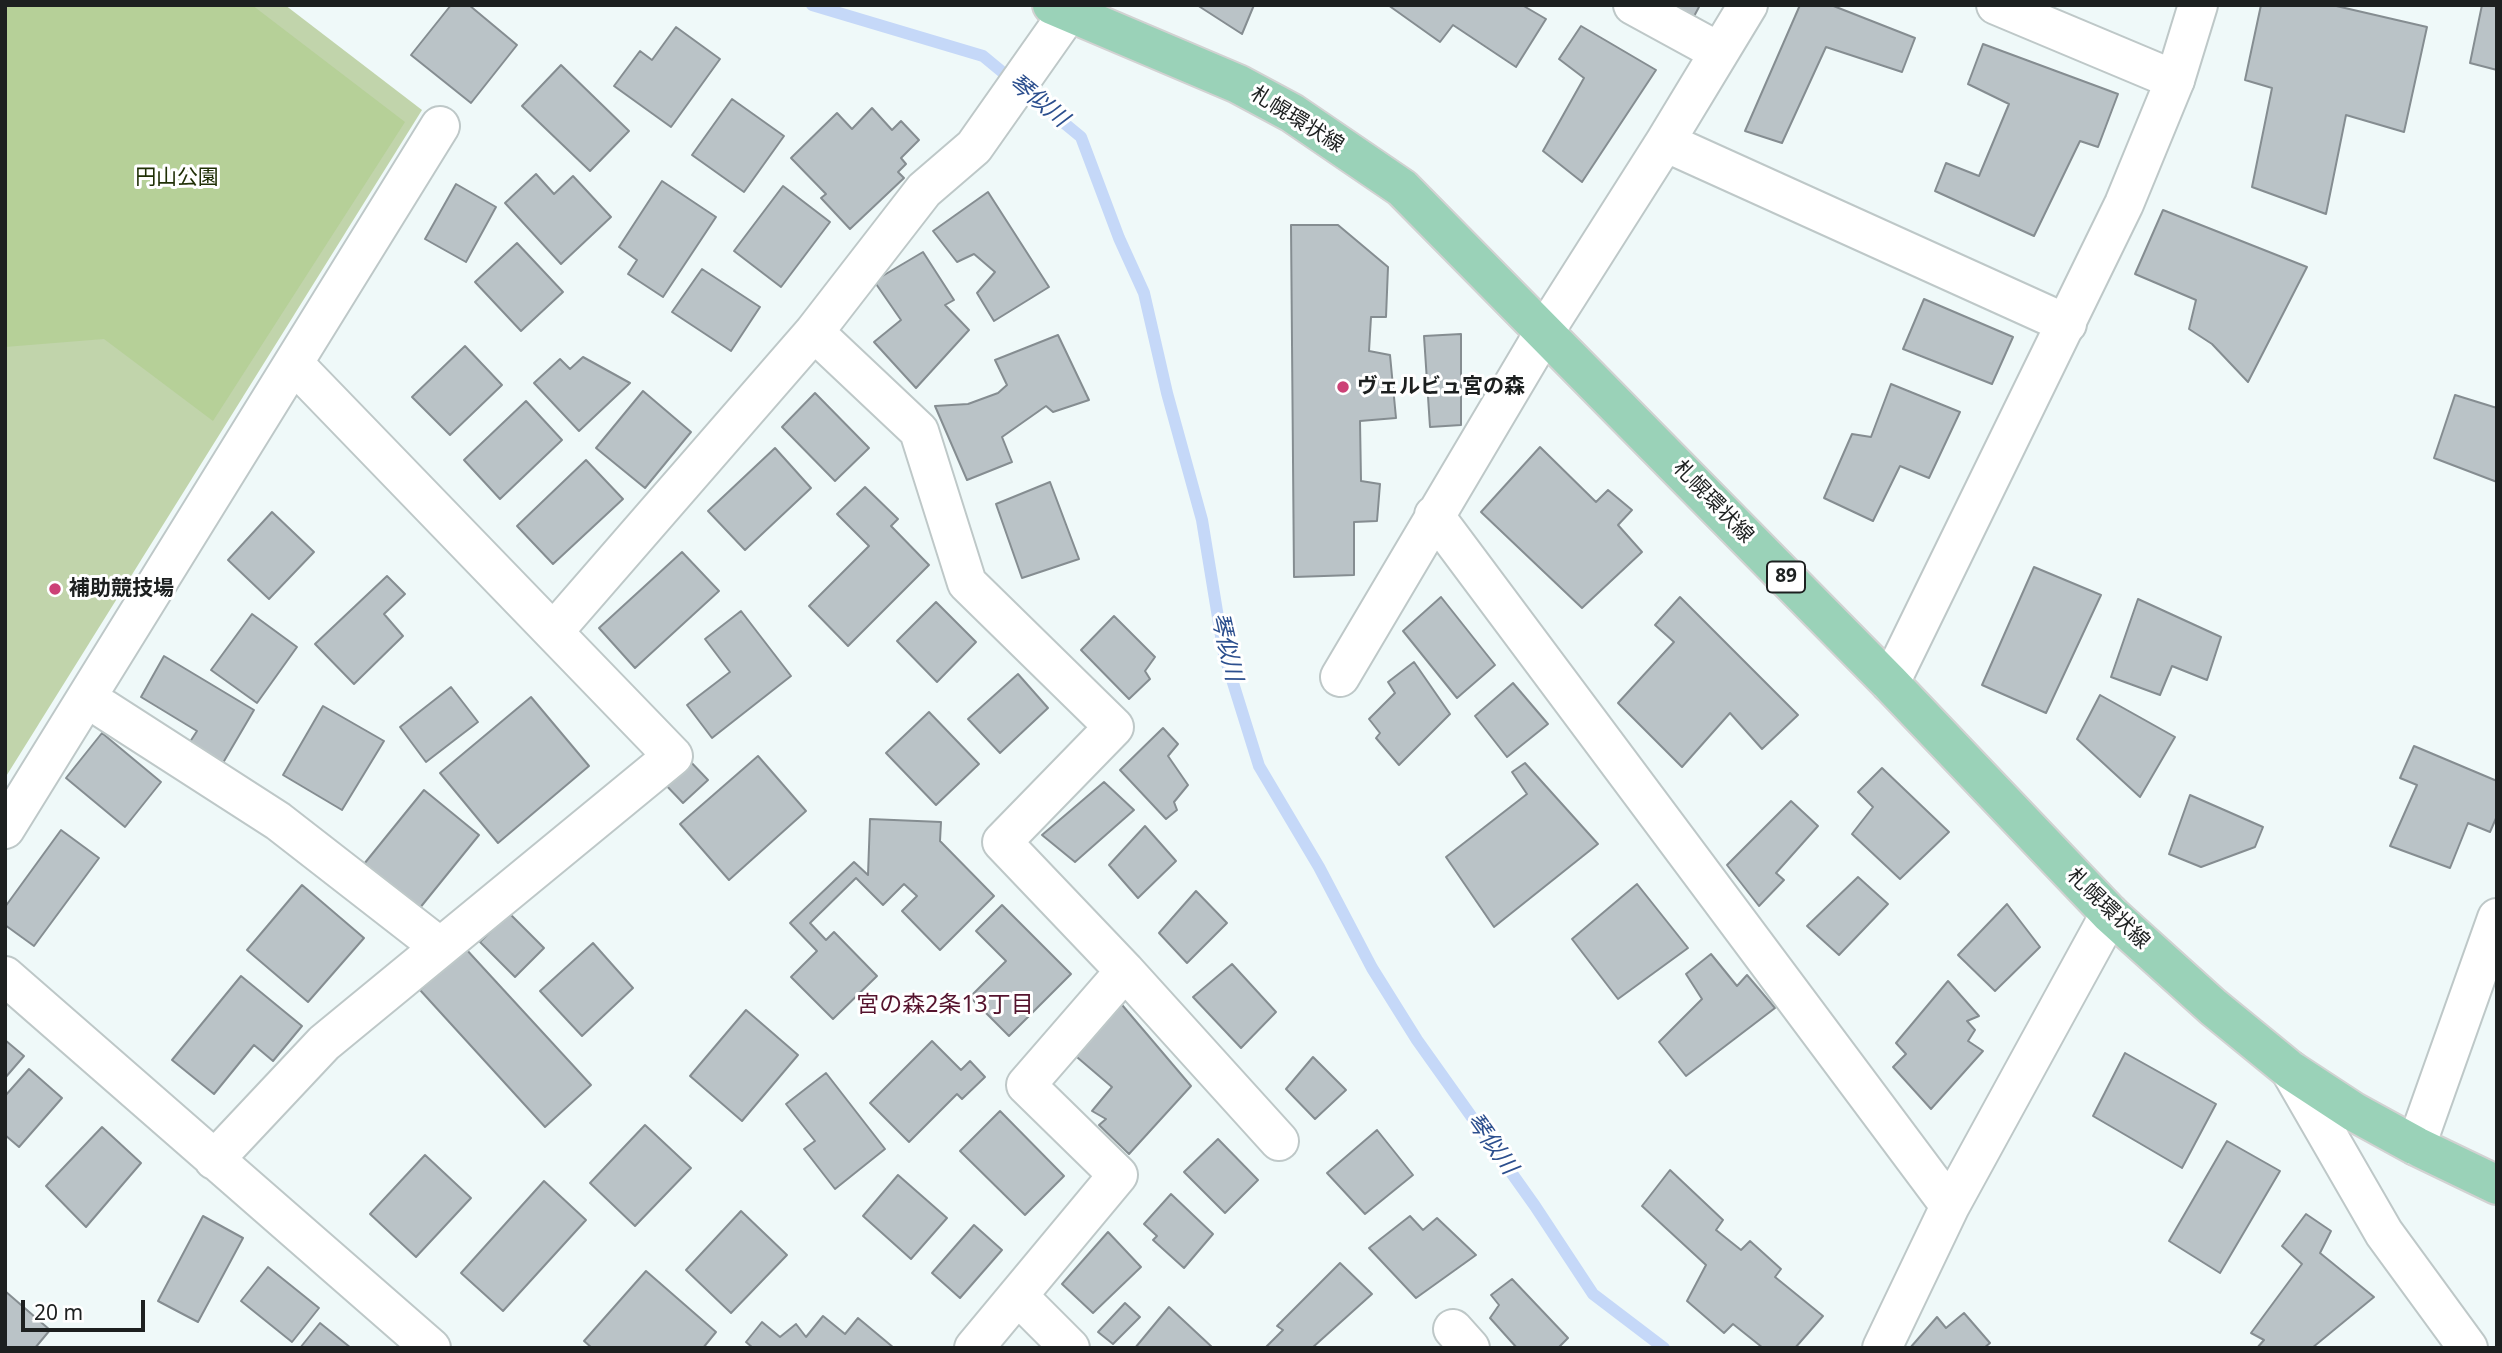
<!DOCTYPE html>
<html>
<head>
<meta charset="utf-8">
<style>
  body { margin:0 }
  #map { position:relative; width:2502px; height:1353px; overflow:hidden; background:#eff9f9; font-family:"Noto Sans",sans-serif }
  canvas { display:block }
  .frame { position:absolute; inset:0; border:7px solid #1d2020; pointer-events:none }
  .scale { position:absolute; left:21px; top:1300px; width:124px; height:32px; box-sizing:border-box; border:4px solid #1d2020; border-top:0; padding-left:9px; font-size:21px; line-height:24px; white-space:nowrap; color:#1d2020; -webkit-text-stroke:5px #fff; paint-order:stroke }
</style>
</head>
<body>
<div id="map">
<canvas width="2502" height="1353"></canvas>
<div class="frame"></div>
<div class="scale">20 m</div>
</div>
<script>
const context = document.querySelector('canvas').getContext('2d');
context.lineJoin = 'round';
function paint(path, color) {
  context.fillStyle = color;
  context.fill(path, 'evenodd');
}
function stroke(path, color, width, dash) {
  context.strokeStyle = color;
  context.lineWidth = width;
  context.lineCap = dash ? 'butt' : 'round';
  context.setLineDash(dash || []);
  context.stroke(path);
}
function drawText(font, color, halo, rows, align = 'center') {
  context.font = font + ' "Noto Sans","Noto Sans JP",sans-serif';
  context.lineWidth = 6;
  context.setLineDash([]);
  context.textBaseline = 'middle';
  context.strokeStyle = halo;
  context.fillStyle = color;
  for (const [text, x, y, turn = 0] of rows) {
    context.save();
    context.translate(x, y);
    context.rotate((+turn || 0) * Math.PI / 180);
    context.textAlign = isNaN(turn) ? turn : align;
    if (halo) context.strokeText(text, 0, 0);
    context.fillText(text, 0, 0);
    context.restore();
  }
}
const green = new Path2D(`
  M5,5h280l137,105 -417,668z`);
const forest = new Path2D(`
  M5,5h247l153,117 -192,299 -109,-82 -99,8z`);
const stream = new Path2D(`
  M812,5l171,51 98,81 38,101 25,55 23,100 35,127 22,134 35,112 60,101 53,101 45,72 118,166 58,88 71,54`);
const building = new Path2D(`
  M451,5h18l48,40 -46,58 -60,-48z
  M1197,5h57l-12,29z
  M1388,5h134l24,14 -30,48 -63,-42 -13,17z
  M1664,5h36l-9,17z
  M1800,5h31l84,33 -13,34 -76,-25 -44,96 -37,-12z
  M2261,5h71l95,22 -23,105 -58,-17 -20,99 -74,-27 20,-99 -27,-8z
  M2482,5l15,1v64l-27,-7z
  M1581,26l75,44 -74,112 -39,-31 41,-73 -25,-19z
  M676,27l44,32 -49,68 -57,-41 26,-35 12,9z
  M1983,44l135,50 -20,53 -18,-6 -46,95 -99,-45 11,-28 33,13 30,-72 -41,-20z
  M561,65l68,66 -39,40 -68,-65z
  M732,99l52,37 -40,56 -52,-37z
  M872,108l20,22 9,-9 18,19 -18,18 5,6 -8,8 6,6 -54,51 -29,-31 5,-4 -35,-36 46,-45 15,16z
  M536,174l18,20 19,-18 38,41 -50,47 -56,-61z
  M662,181l54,36 -53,80 -35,-23 9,-14 -18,-13z
  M456,184l40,23 -30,55 -41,-23z
  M783,186l47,36 -49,65 -47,-36z
  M988,192l61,95 -55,34 -17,-28 18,-21 -21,-18 -17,8 -24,-31z
  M2163,210l144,57 -59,115 -36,-38 -23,-15 7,-29 -61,-26z
  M1291,225h47l50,42 -2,50h-15l-2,34 21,4 6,63 -36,3 1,60 19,3 -3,37 -23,1v53l-60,2z
  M517,243l46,49 -42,39 -46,-49z
  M923,252l31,48 -9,5 24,25 -53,58 -42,-46 27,-22 -27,-39z
  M702,269l58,38 -29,44 -59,-39z
  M1924,299l89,38 -21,47 -89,-35z
  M1461,334v91l-31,2 -6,-91z
  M1058,335l31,65 -36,12 -7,-6 -44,31 10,25 -45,18 -32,-74 33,-2 30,-11 9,-8 -12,-25z
  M465,346l37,39 -52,50 -38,-38z
  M583,357l47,26 -51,48 -45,-48 26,-24 10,10z
  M1891,384l69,28 -31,66 -29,-12 -27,55 -49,-23 28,-64 19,3z
  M643,391l48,41 -46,56 -49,-40z
  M815,393l54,55 -34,33 -53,-54z
  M2455,395l42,13v74l-63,-24z
  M526,401l36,39 -62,59 -36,-39z
  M1540,447l56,55 12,-12 24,20 -14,15 24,27 -60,56 -101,-96z
  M775,448l36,40 -66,62 -37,-39z
  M586,460l37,39 -70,65 -36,-38z
  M1050,482l29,77 -57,19 -26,-74z
  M865,487l33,32 -7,7 38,39 -81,81 -39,-40 60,-60 -32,-32z
  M272,512l42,40 -45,47 -41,-39z
  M682,552l37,39 -84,77 -36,-40z
  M2034,567l67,28 -55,118 -64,-28z
  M387,576l18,18 -21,20 19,22 -49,48 -39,-40z
  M1441,597l54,68 -38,33 -54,-67z
  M1680,597l118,118 -36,34 -32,-36 -48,54 -64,-64 56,-61 -19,-17z
  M2138,599l83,38 -14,43 -35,-14 -12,29 -49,-18z
  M936,602l40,40 -39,40 -40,-41z
  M741,611l50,65 -79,62 -25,-33 43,-33 -25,-33z
  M252,614l45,33 -40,56 -46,-33z
  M1114,616l41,41 -10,14 5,8 -21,20 -48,-49z
  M164,656l90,54 -34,58 -34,-20 11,-17 -56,-34z
  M1414,662l36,52 -51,51 -23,-27 4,-5 -11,-14 26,-26 -7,-11z
  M1018,674l30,34 -48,45 -32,-34z
  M1513,683l35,41 -41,33 -32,-41z
  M451,687l27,35 -52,40 -26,-35z
  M2100,695l75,42 -35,60 -63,-58z
  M531,697l58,69 -91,77 -58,-70z
  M323,706l61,35 -42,69 -59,-35z
  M929,712l50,52 -43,41 -50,-52z
  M1163,728l15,16 -10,12 20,29 -14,17 3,8 -11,9 -46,-49z
  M102,733l59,49 -36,45 -59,-49z
  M2414,746l83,35v35l-7,16 -22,-9 -18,45 -60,-22 27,-61 -17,-7z
  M758,756l48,55 -77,69 -49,-56z
  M687,758l21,22 -25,23 -21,-22z
  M1525,763l73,81 -104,83 -48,-70 81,-63 -15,-22z
  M1882,768l67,64 -49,47 -48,-45 21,-27 -15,-15z
  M1104,782l30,28 -59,52 -33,-27z
  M424,790l55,45 -60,74 -55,-45z
  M2190,795l73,32 -8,20 -54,20 -32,-13z
  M1791,801l27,25 -42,47 8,7 -25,26 -32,-41z
  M870,819l71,3 -1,19 54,55 -54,54 -38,-39 15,-15 -13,-12 -21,21 -27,-27 -46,45 16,17 8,-8 43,44 -44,43 -42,-42 26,-26 -27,-28 64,-61 14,13z
  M1145,826l31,35 -38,37 -29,-33z
  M61,830l38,28 -65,88 -29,-21v-18z
  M1858,877l30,27 -49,51 -32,-29z
  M1637,884l51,64 -70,51 -46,-60z
  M302,885l62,53 -56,64 -61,-52z
  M1196,891l31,32 -40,40 -28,-30z
  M2007,904l33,43 -45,44 -37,-36z
  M1002,905l69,69 -62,62 -39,-39 36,-36 -30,-30z
  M509,913l35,35 -29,29 -35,-35z
  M593,943l40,45 -51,48 -42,-45z
  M465,948l126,137 -46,42 -125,-137z
  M1711,954l26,32 10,-11 28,33 -89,68 -27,-34 43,-43 -16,-25z
  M1232,964l44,48 -35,36 -48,-51z
  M241,976l61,50 -29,35 -19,-16 -40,49 -42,-34z
  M1948,981l31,35 -12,5 8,9 -7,11 15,10 -52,58 -38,-42 13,-13 -10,-11z
  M1117,999l74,87 -62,68 -30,-29 7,-6 -14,-8 20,-24 -41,-35z
  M746,1010l52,45 -56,66 -52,-45z
  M5,1040l19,16 -19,22z
  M932,1041l29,29 9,-9 15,16 -23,22 -5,-5 -48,48 -39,-39z
  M2125,1053l91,51 -34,64 -89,-52z
  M1313,1057l33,33 -31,29 -29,-30z
  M29,1069l33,29 -43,49 -14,-12v-39z
  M826,1073l59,76 -50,40 -31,-40 11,-8 -29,-37z
  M1000,1111l64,65 -39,39 -65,-64z
  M645,1125l46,43 -56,58 -45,-43z
  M102,1127l39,36 -55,64 -40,-41z
  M1377,1130l36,45 -48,39 -38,-41z
  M1218,1139l40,41 -33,33 -41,-41z
  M2227,1141l53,30 -60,102 -51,-32z
  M425,1155l46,43 -55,59 -46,-43z
  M1670,1170l53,50 -7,10 25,20 9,-9 31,28 -6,8 48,39 -28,32h-32l-30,-24 -9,9 -37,-32 19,-36 -64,-59z
  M898,1175l49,43 -36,41 -48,-43z
  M544,1181l42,39 -83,91 -42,-38z
  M1171,1194l42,40 -29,34 -31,-28 4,-4 -13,-12z
  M741,1211l46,44 -56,58 -45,-43z
  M2306,1214l25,17 -11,22 54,44 -62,51h-55l7,-8 -13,-7 51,-69 -20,-18z
  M203,1216l40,22 -45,84 -40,-21z
  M1410,1216l13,14 14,-12 39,37 -60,43 -47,-50z
  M974,1225l28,25 -42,48 -28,-25z
  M1108,1232l33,35 -48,46 -31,-29z
  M1340,1263l32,31 -60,54h-47l18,-18 -6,-4z
  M268,1267l51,41 -27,34 -51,-41z
  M646,1271l70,61 -13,16h-111l-8,-7z
  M1512,1279l56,59 -10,10h-41l-27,-30 9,-13 -8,-10z
  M5,1291l45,39 -15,18h-30z
  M1125,1303l15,14 -27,27 -15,-12z
  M1169,1307l44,41h-78z
  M1964,1313l26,30 -6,5h-74l27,-31 9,11z
  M823,1316l22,18 13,-16 36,30h-141l-7,-6 16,-20 18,15 16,-13 10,13z
  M320,1323l31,25h-51z`);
const street = new Path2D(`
  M1633,5l86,47
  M1996,5l179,75
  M1665,142l402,182
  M814,332l105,99 48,152 147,144 -112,115 123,129 -99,114 92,90 -144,173
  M1434,515l516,691
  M554,631l260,-299 110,-142 50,-43 95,-135
  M1340,677l205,-346 120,-189 83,-137
  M104,709l174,112 162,126
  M5,829l435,-703
  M1125,971l154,170
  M5,976l426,372
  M2290,1070l94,163 84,115
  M2416,1146l81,-228
  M214,1160l110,-117 349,-287 -379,-392
  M1018,1296l52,52
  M1453,1329l17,19
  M1882,1348l68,-142 160,-292`);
const secondary = new Path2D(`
  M1890,683l234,-479 51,-124 23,-75`);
const primary = new Path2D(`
  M1052,5l186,79 54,29 110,75 488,495 220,231 103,93 77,63 64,42 62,34 81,39`);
const markers = [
  [1343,387,7,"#cc4176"],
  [55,589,7,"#cc4176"]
];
const shields = [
  [1786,577,38]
];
const shieldNames = [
  ["89",1786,577]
];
const streetNames = [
  ["札幌環状線",1297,120,32],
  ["札幌環状線",1713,502,46],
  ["札幌環状線",2108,909,44]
];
const parkNames = [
  ["円山公園",177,178]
];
const poiNames = [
  ["ヴェルビュ宮の森",1357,387],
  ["補助競技場",69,589]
];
const waterNames = [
  ["琴似川",1038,101,39],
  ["琴似川",1226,647,77],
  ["琴似川",1491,1144,54]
];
const neighbourhoodNames = [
  ["宮の森2条13丁目",945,1005]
];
paint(green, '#c1d4ab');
paint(forest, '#b6d098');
stroke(stream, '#c5d8f8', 12);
paint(building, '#bac3c7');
stroke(building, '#858d91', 2);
stroke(street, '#bec8c8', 42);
stroke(secondary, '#bec8c8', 42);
stroke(primary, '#d2d2d2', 42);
stroke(street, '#fff', 38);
stroke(secondary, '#fff', 38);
stroke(primary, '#9ad2b8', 38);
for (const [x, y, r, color] of markers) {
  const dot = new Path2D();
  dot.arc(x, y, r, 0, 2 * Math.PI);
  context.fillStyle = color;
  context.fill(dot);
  stroke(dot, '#fff', 2.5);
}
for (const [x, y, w] of shields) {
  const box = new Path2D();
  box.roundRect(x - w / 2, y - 15.5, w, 31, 5);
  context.fillStyle = '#fff';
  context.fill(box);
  stroke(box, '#1d2020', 2);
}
drawText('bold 19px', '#1d2020', null, shieldNames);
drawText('21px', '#1d2020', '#fff', streetNames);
drawText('21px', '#203006', '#fff', parkNames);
drawText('bold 21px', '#1d2020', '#fff', poiNames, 'left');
drawText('italic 23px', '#2c4f8e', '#fff', waterNames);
drawText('23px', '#55132d', '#fff', neighbourhoodNames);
</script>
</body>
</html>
